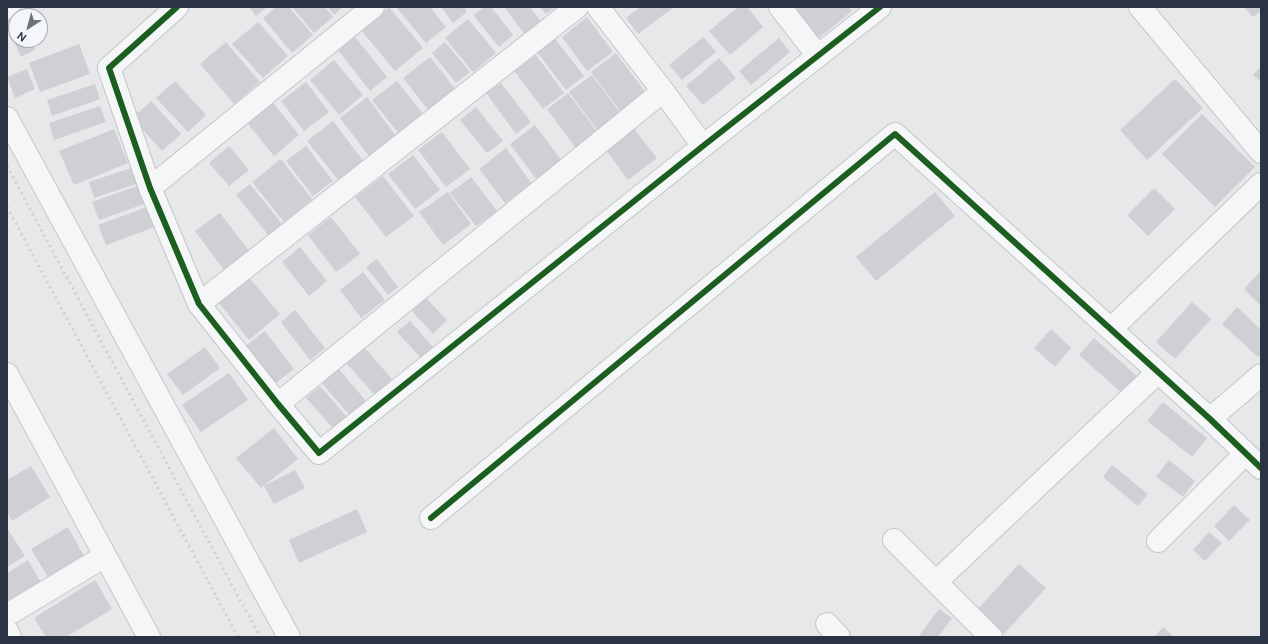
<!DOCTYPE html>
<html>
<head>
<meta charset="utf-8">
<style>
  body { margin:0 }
  #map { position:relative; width:1268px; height:644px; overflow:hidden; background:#e6e8ea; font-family:"DM Sans",sans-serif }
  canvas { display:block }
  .frame { position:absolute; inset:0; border:8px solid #2b3445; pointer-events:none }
  .north { position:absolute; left:8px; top:8px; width:40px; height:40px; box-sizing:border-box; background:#f4f6f9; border:1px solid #a4a8b1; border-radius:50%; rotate:216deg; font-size:11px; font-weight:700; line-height:16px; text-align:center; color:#2b3445 }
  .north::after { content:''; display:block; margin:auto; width:14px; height:18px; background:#6c737f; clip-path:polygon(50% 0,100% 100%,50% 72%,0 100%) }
</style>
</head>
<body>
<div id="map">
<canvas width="1268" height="644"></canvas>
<div class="frame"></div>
<div class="north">N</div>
</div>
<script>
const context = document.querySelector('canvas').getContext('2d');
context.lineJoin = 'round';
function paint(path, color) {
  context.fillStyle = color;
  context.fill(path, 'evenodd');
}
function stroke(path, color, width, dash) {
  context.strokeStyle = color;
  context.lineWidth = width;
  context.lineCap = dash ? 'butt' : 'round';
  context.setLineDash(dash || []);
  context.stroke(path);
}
const building = new Path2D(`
  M249,7h18l-11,9z
  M276,7h13l24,28 -21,18 -29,-35z
  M292,7h33l8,10 -19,16z
  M328,7h15l-9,8z
  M389,7l34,41 -28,23 -34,-41z
  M396,7h34l16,20 -20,16z
  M441,7h23l3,5 -14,11z
  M484,7h7l22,28 -14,12 -26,-32z
  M504,7h26l13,17 -17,12z
  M540,7h16l-10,7z
  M640,7h34l-36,27 -12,-16z
  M738,7h9l16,20 -33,28 -21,-24z
  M800,7h49l3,4 -38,31 -23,-27z
  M1244,7h17v4l-8,6z
  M18,12l1,4h-3v24h14l5,10 -14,7 -14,-31v-9z
  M587,17l26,35 -26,19 -25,-34z
  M468,19l28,34 -23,19 -28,-34z
  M258,22l30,34 -25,22 -31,-34z
  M355,37l32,40 -17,14 -32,-41z
  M703,37l13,15 -34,28 -13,-15z
  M779,38l11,14 -39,33 -12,-14z
  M555,39l29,37 -18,14 -29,-38z
  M226,42l34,40 -26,22 -34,-40z
  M445,42l25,30 -14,11 -24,-30z
  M79,44l11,30 -50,18 -11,-29z
  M616,53l30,40 -25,19 -30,-40z
  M536,55l28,38 -21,16 -29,-38z
  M430,57l27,34 -27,21 -27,-34z
  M719,58l17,20 -33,27 -17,-19z
  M334,60l29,35 -24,20 -29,-35z
  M1261,66v16l-8,-7z
  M27,69l8,20 -20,9 -8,-21z
  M592,75l29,39 -23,17 -29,-39z
  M1175,79l28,29 -56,52 -27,-30z
  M175,81l31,34 -18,17 -32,-34z
  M397,81l28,35 -25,19 -28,-35z
  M306,82l23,30 -25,19 -23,-30z
  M501,83l30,39 -15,12 -30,-41z
  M95,84l5,15 -48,17 -5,-16z
  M568,93l31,41 -22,16 -30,-41z
  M367,97l29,39 -27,20 -29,-38z
  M151,101l30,33 -19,17 -30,-33z
  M273,103l26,32 -25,21 -26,-32z
  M100,106l6,16 -52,18 -5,-17z
  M476,107l27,34 -16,12 -27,-33z
  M1202,114l53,53 -40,40 -53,-53z
  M333,121l31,41 -25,19 -32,-40z
  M535,125l27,36 -25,19 -27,-36z
  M114,129l14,34 -54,22 -15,-34z
  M634,129l23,29 -29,22 -22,-30z
  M442,132l28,37 -24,18 -28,-37z
  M229,146l20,24 -20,16 -20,-23z
  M306,146l27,35 -20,15 -27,-35z
  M506,148l26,36 -27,19 -26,-34z
  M413,155l27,35 -25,19 -27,-35z
  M281,159l31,40 -28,23 -32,-40z
  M134,167l5,16 -45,15 -5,-16z
  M383,176l31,40 -28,21 -31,-40z
  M471,177l26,34 -21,15 -26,-33z
  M250,184l33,41 -14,11 -33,-41z
  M140,185l7,18 -48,17 -7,-18z
  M1154,188l21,21 -27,27 -21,-21z
  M448,192l23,32 -28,21 -24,-33z
  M935,192l20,24 -79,65 -20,-24z
  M147,207l8,20 -49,18 -8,-20z
  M220,213l29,38 -25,19 -29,-39z
  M331,217l29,37 -24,18 -28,-37z
  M300,247l27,34 -18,15 -27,-34z
  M377,259l21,28 -10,8 -22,-28z
  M1261,271v35l-17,-17z
  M363,272l22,28 -24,18 -21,-28z
  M248,276l32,38 -31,26 -31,-38z
  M426,298l21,22 -14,14 -21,-23z
  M1192,302l19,17 -36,40 -19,-17z
  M1237,307l24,23v23l-3,4 -36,-33z
  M295,310l30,38 -15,12 -29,-38z
  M410,321l23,26 -12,11 -24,-26z
  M1051,329l20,19 -16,19 -21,-19z
  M265,331l29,38 -21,16 -29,-38z
  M1094,338l44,39 -15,17 -44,-39z
  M363,346l29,33 -17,16 -30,-33z
  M205,347l15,21 -37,27 -16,-21z
  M338,368l29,34 -17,14 -28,-33z
  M229,373l19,27 -47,32 -19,-27z
  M320,386l27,31 -14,11 -27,-30z
  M1163,402l44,36 -15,19 -45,-36z
  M274,428l24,31 -37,29 -25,-30z
  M1169,460l26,21 -12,16 -27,-20z
  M1112,465l36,29 -10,12 -35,-29z
  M31,466l19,31 -38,24 -5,-9v-32z
  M295,470l10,18 -31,16 -10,-18z
  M1234,505l16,15 -21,21 -15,-15z
  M357,509l10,23 -68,31 -10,-23z
  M68,527l17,31 -36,21 -18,-30z
  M7,528l18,28 -18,11z
  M1209,532l13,11 -17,18 -12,-11z
  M28,560l15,26 -36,22v-35z
  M1019,564l27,24 -42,46 -27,-24z
  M95,580l17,29 -46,28h-20l-12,-19z
  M939,609l13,9 -14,19h-20z
  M1163,627l11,10h-20z`);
const minor = new Path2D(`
  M177,7l-68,61 41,120 49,116 79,100 41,49 384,-307 177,-139
  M598,7l65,84 40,55
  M780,7l38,49
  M1140,7l121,145
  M7,8l2,-1
  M7,118l282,519
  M150,188l223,-181
  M199,304l378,-297
  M1111,329l150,-145
  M7,374l142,263
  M278,404l385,-313
  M1210,419l51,-44
  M431,518l464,-384 315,285 51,49
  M894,540l97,97
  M1158,541l87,-87
  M936,582l222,-210
  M7,615l98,-59
  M827,624l12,13
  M7,631l3,6`);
const rail = new Path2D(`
  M7,166l253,471
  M7,207l231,430`);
const cycleway = new Path2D(`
  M177,7l-68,61 41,120 49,116 79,100 41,49 384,-307 177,-139
  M431,518l464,-384 315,285 51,49`);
paint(building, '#ced0d3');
stroke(minor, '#c4c6c8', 24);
stroke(minor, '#f5f6f7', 22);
stroke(rail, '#cecfd2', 3, [2, 4]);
stroke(cycleway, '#1b5e20', 6);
</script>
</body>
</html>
